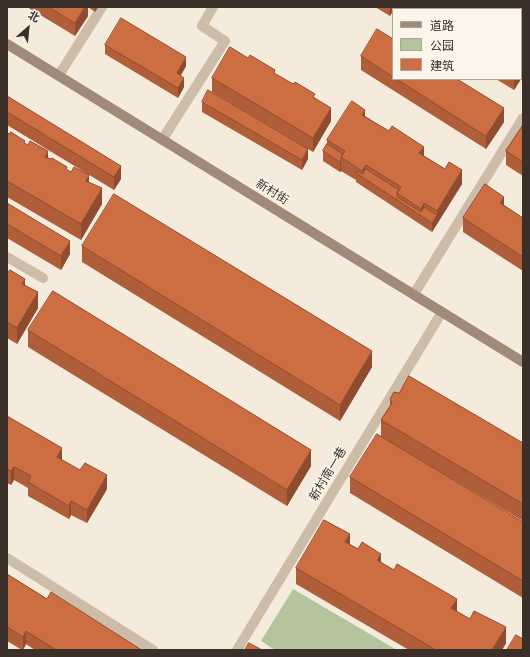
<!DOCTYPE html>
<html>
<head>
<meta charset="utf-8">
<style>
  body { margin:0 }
  #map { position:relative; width:530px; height:657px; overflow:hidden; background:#f4ebdd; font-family:"Alegreya Sans","Noto Sans SC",sans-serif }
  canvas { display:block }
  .frame { position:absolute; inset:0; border:8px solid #3a2f29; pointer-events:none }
  .legend { position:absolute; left:392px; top:8px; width:130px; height:72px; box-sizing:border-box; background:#fbf5ea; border:1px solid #aea69d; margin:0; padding:5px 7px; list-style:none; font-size:12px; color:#3a2f29 }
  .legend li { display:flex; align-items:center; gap:8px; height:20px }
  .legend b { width:20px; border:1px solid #aea69d }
  .north { position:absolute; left:8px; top:8px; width:40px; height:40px; -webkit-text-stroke:3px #fbf5ea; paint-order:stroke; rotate:27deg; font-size:11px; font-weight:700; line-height:16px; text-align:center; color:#3a2f29 }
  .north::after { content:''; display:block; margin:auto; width:14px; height:18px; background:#3a2f29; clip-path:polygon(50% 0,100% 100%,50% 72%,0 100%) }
</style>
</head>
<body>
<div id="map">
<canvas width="530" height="657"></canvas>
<div class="frame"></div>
<ul class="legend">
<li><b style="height:5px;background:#a18a79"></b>道路</li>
<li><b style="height:11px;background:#b4c49c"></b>公园</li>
<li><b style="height:11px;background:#cd6d42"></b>建筑</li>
</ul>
<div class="north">北</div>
</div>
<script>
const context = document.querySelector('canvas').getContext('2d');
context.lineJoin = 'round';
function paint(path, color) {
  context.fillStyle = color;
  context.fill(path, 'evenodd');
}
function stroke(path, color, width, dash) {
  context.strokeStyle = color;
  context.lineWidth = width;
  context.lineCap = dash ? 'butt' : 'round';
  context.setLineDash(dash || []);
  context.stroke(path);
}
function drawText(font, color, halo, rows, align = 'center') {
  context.font = font + ' "Alegreya Sans","Noto Sans SC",sans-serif';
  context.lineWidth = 3.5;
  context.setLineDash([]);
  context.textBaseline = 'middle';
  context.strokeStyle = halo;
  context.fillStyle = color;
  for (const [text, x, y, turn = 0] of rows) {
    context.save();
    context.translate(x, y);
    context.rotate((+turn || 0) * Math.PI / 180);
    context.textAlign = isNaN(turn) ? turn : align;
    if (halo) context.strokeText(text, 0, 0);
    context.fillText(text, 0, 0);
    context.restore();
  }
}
const green = new Path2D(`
  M293,589l104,61h-122l-14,-9z`);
const lane = new Path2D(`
  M162,140l63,-99 -23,-15 11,-19
  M7,257l36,21
  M414,294l109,-176
  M7,558l146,92`);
const street = new Path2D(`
  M59,75l43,-68
  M237,650l205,-338`);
const secondary = new Path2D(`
  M7,44l516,318`);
const wall = new Path2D(`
  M27,7h71l-3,5 -7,-5v9l-13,20z
  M375,7h20l-5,9z
  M409,7h92l3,2h-95z
  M393,39v40h64l47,43 -18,27 -125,-79v-14z
  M105,45l81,21 -5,9 3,12 -6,11 -73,-44z
  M275,74l40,24 16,23 -18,31 -101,-60v-14z
  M496,79h25l-7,11z
  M7,96l114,83 -7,11 -107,-65z
  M202,102l106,57 -6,11 -100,-58z
  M365,116l59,40 38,28 -30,48 -76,-50v-2l-15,-9 -1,1 -17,-11v-10l4,-7v-4z
  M523,125v51l-17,-11v-14z
  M7,127v6l60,37 22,12 13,22 -21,36 -74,-43z
  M7,203l63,51 -9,16 -54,-32z
  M504,205l19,13v53l-60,-39v-14z
  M82,246l290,121 -32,54 -258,-159z
  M7,275l18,10 13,23 -21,36 -10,-6z
  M28,330l283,136 -24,40 -259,-159z
  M390,399l133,44v78l-142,-84v-17l9,-13z
  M7,416l55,44 45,29 -20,34 -16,-8 -2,4 -41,-23v-8l-14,-8 -3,5 -4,-2z
  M350,477l173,45v76l-173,-105z
  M350,544l31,19 76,49 13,7 36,24 -4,7h-93l-113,-66v-16z
  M7,574l40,25 95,51h-107l-9,-6 -3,6h-1l-15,-9z`);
const shadedWall = new Path2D(`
  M85,7h3v9l-13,20v-13z
  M95,7h3l-3,5z
  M390,7h5l-1,2h-1v2l-3,5z
  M186,57v9l-9,16v-9z
  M523,57v19l-9,14v-11h7v-19z
  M184,78v9l-6,11v-10z
  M331,108v13l-18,31v-14z
  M504,108v14l-18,27v-13z
  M365,110v13l-3,-8z
  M424,147v13l-5,-7z
  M308,149v10l-6,11v-10z
  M48,151v16l-3,-10z
  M341,161v10l-1,1v-10z
  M366,165v13l-4,-1v-6z
  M121,166v13l-7,11v-13z
  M462,170v14l-30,48v-9l5,-8v-4z
  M89,175v17l-3,-11z
  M102,188v16l-21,36v-16z
  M504,197v13l-4,-7z
  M424,203v14l-3,-1v-7z
  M70,241v13l-9,16v-14z
  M25,279v16l-3,-11z
  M38,292v16l-21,36v-16z
  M372,351v16l-32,54v-16z
  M62,448v14l-5,-5z
  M311,450v16l-24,40v-16z
  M14,467v13l-3,5v-14z
  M107,475v14l-20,34v-13z
  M71,501v14l-2,4v-13z
  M350,534v16l-5,-8z
  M381,554v16l-4,-10z
  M457,599v16l-6,-7z
  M506,627v16l-4,7h-10z
  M26,631v13l-3,6v-13z`);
const building = new Path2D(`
  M49,7h36l-10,16z
  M414,7h87l3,2h-87z
  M121,18l65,39 -9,16 7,5 -6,10 -73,-43z
  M521,20l2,1v36l-2,3z
  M377,29l16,10v38l-32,-21z
  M230,47l18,11 2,-3 25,15 -1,3 19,11 2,-2 20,12 -2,3 18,11 -18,30 -101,-60z
  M397,79h60l47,29 -18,28z
  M208,90l100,59 -6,11 -100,-58z
  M7,96l114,70 -7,11 -107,-65z
  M352,101l13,9 -3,5 27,16 3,-5 32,21 -5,6 26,16 4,-7 13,8 -25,41 -13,-8 -3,6 -24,-16 4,-6 -35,-22 -4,6 -21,-14 4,-6 -18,-11z
  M523,125v37l-17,-11z
  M11,132l14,9 -1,2 4,2 2,-4 18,10 -3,6 6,2 1,-1 15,9 -1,2 5,3 3,-5 15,8 -3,6 16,7 -21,36 -74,-43v-48l3,1z
  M327,144l16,10 -2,3v4l-1,1 -17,-11z
  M366,169l33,21 -2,3v4l24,15 3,-5 13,8 -5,8 -76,-50 1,-2 5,3z
  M485,184l19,13 -4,6 23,15v39l-60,-39z
  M114,194l258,157 -32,54 -258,-159z
  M7,203l63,38 -9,15 -54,-32z
  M10,270l15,9 -3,5 16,8 -21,36 -10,-6v-47z
  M53,291l258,159 -24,40 -259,-160z
  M409,376l114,67v61l-142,-84 11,-17 -2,-4 4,-7 5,1z
  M7,416l55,32 -5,9 23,13 5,-7 22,12 -20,35 -16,-9 -2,5 -41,-24 3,-6 -17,-9 -3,4 -4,-2z
  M377,434l146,88v59l-173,-104z
  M324,520l26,14 -5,8 13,7 4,-7 19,12 -4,6 17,10 3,-6 60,35 -6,9 19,11 4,-8 32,16 -14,23h-56l-140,-82z
  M7,574l40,25 4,-7 91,58h-86l-30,-19 -3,6 -16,-10z
  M516,635l7,4v11h-16z
  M249,643l13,7h-17z`);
const streetNames = [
  ["新村街",272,192,32],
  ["新村南一巷",328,474,-59]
];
paint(green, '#b4c49c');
stroke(lane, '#cdbca8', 10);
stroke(street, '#cdbca8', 10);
stroke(secondary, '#a18a79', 10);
paint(wall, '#b05e39');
paint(shadedWall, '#904c2e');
paint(building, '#cd6d42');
stroke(building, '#904c2e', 1);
drawText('12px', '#3a2f29', '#fbf5ea', streetNames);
</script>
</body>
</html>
